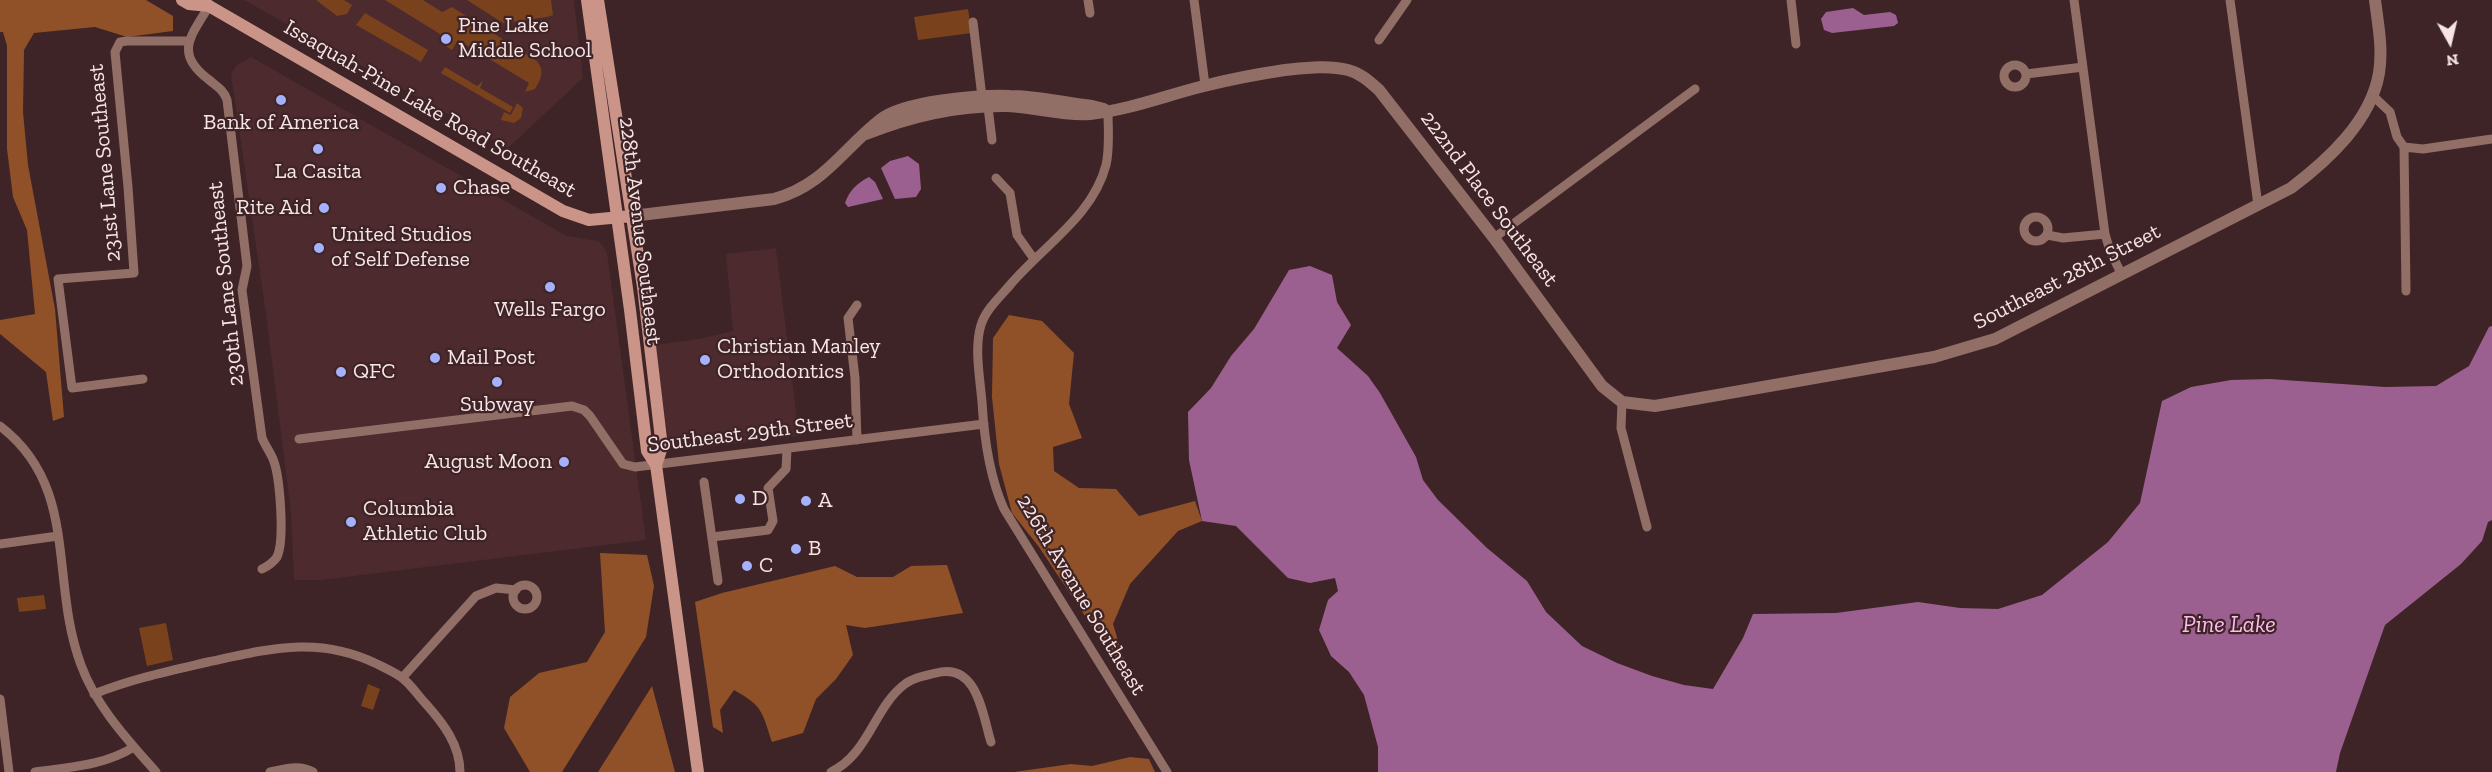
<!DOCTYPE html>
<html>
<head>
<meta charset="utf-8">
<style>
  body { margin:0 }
  #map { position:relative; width:2492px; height:772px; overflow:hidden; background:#3e2426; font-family:"Zilla Slab",serif }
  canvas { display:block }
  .north { position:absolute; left:2420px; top:12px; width:60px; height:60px; -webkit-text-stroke:4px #3e2426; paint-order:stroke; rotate:172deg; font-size:16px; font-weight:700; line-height:24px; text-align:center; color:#f7e4e5 }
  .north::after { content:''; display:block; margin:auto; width:21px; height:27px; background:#f7e4e5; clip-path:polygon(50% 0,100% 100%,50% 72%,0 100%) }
</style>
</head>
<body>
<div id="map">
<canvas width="2492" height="772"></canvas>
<div class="north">N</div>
</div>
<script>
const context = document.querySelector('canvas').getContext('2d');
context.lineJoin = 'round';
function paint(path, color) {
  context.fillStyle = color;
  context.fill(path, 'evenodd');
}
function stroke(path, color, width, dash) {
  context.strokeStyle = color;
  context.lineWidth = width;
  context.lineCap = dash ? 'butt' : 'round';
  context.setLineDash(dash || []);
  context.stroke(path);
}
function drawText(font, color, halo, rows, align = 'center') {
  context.font = font + ' "Zilla Slab",serif';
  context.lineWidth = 4.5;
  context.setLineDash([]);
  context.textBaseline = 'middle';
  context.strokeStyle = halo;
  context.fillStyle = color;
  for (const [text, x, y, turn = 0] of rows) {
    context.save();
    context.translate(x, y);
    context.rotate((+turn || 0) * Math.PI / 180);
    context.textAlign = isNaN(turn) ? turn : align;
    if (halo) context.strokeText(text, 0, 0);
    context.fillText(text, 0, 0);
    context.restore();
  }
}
const built = new Path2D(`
  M244,0h330l9,78 -75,70z
  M251,57l316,179 31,5 5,5 4,7 39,287 -325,40h-27l-3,-67 -25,-199 -35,-240 5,-8z
  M776,248l23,188 -117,14 -13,-4 -14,-101 43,-6 35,-8 -7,-77z`);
const green = new Path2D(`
  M316,0h28l8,5 -5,9 -10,2z
  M385,0h38l19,12 10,-5 85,54c8,10 4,18 -2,28l-10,3 4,-9 -71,-43 -6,10 -6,-4 -6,-12z
  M467,0h84l2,15 -6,2 -44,6z
  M968,9l4,24 -54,7 -4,-23z
  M365,13l63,37 -7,12 -65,-37z
  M445,67l32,19 6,-5 -3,7 33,19 -3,6 -69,-40z
  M517,103l6,5 -2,10 -7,5 -13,-3 3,-8 7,3z
  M44,595l2,14 -27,3 -2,-14z
  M166,623l7,37 -26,6 -8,-38z
  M368,684l12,5 -7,21 -12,-4z`);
const forest = new Path2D(`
  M0,0h146l27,16v15l-46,6 -32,-10 -61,6 -10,17 -1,62 5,53 27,144 9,108 -11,4 -7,-49 -46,-38v-14l35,-6 -8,-84 -14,-33 -6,-48v-103l-4,-14h-3z
  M1009,315l33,6 32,32 -5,51 13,34 -29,9 1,24 25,17 37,1 23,27 56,-15 7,20 -24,10 -48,53 -17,40 11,36 -13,-5 -72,-108 -27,-34 -13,-49 -7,-67 1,-59z
  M600,553l47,2 7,31 -8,51 -84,135h-32l-26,-44 6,-31 29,-24 48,-11 18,-30z
  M947,565l16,48 -98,15 -19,-3 7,30 -17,24 -20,20 -13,34 -31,9c-10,-30 -9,-36 -38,-52l-14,20 3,23 -10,-6 -18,-125 27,-9 113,-27 22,11h36l18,-11z
  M652,686l23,86h-77z
  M1130,757l19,2 6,13h-141l57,-8 21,2z`);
const water = new Path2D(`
  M1853,8l11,7 26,-3 6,3 2,8 -4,3 -62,7 -8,-3 -3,-11 5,-7z
  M908,156l11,8 2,25 -5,8 -21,2 -14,-31 9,-7z
  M869,177l6,5 8,17 -35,8 -3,-4c4,-12 12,-20 24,-26z
  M1310,266l22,9 5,27 14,23 -14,23 31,28 12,17 36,64 7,23 15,20 49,48 40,33 19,31 36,34 35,17 35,13 32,9 29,4 30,-51 10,-24 83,-1 82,-11 42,6 38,1 44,-14 66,-53 32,-39 22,-102 29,-14 40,-7 39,-1 115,8 51,-1 33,-20 20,-39 3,-1v194l-4,2 -6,19 -21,23 -76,61 -45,128 -4,19h-958v-25l-14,-52 -15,-23 -18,-16 -12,-26 9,-30 10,-9 -3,-13 -25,5 -22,-5 -52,-52 -34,-5 -13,-61 -1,-48 23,-24 20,-32 23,-27 35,-59z`);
const minor = new Path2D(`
  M1088,0l2,13
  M1194,0l11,85
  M1791,0l5,44
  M2074,0l31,234 5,17 11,22
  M2230,0l28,205
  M209,6c-18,30 -35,47 -1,73 8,7 16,11 19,21l20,166 -5,24 20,148c3,7 8,14 11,21 7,17 12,81 4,98 -4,6 -9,9 -15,12
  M973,22l9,75
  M1379,40l28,-40
  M2004 76a11 11 0 1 1 22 0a11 11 0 1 1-22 0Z
  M2026,74l57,-7
  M2372,95l18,17 7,25 7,10 19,2 69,-10
  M988,107l4,33
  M1108,111c0,18 2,37 -2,54 -13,51 -63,81 -96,120 -10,12 -24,24 -29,40 -7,23 -1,53 1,77 2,35 7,74 22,107l163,263
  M2404,147l2,144
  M996,178l14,15 7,42 17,24
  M2024 229a12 12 0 1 1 24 0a12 12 0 1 1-24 0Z
  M2047,235l16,3 42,-4
  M1494,238l201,-149
  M143,379l-71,9 -14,-109 76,-6 -6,-86 -13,-135 5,-10 7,-1h61
  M1622,402l-1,26 26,99
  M0,426c80,61 49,154 81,239 15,41 46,74 75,107
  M299,439l273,-33 12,4 6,6 33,48 12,3 349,-43
  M857,440l-2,-62 -7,-60 9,-13
  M704,482l14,99
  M712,537l56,-7 5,-9 -5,-33 18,-19 1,-20
  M0,544l58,-8
  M513 597a12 12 0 1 1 24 0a12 12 0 1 1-24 0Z
  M402,678l74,-82 20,-8 20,2
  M94,694c37,-15 75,-23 114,-32 61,-13 110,-27 169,2 8,4 17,8 24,13 10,7 17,19 25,27 17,19 34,41 34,68
  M0,699l9,73
  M35,772c35,-5 68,-6 99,-25
  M270,772c15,-3 29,-8 43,0
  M831,772c38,-18 43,-65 74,-88 9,-7 20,-8 31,-11 41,-11 46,40 55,69`);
const tertiary = new Path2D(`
  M866,134c45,-18 93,-29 142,-28 27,1 54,10 82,8 39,-4 77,-19 114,-28 27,-7 54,-12 81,-16 20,-2 43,-5 63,0 12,3 21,11 31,20l115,148 108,148 20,16 33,4 279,-49 61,-18 296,-151c37,-28 80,-67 88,-115 4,-24 -1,-49 -4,-73
  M632,216l142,-17c49,-13 68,-49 106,-79 23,-19 99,-25 130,-24 27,0 55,7 82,10l12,3`);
const secondary = new Path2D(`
  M182,0l7,4 20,2
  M203,0l6,6 354,205 26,9 43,-4
  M587,0l43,310 17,141 9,14
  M598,0l45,287 19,160 -6,18 42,307`);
const markers = [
  [446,39,6,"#a5b1fc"],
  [281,100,6,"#a5b1fc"],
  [318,149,6,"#a5b1fc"],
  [441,188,6,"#a5b1fc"],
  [324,208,6,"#a5b1fc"],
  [319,248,6,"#a5b1fc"],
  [550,287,6,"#a5b1fc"],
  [435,358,6,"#a5b1fc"],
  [705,360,6,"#a5b1fc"],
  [341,372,6,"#a5b1fc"],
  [497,382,6,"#a5b1fc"],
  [564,462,6,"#a5b1fc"],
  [740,499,6,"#a5b1fc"],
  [806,501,6,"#a5b1fc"],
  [351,522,6,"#a5b1fc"],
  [796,549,6,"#a5b1fc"],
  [747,566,6,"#a5b1fc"]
];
const poiNames = [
  ["Pine Lake",458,26],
  ["Middle School",458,51],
  ["Bank of America",281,123,"center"],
  ["La Casita",318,172,"center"],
  ["Chase",453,188],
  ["Rite Aid",312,208,"right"],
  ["United Studios",331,235],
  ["of Self Defense",331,260],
  ["Wells Fargo",550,310,"center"],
  ["Christian Manley",717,347],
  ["Orthodontics",717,372],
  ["Mail Post",447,358],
  ["QFC",353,372],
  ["Subway",497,405,"center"],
  ["August Moon",552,462,"right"],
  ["D",752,499],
  ["A",818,501],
  ["Columbia",363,509],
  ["Athletic Club",363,534],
  ["B",808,549],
  ["C",759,566]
];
const streetNames = [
  ["Issaquah-Pine Lake Road Southeast",430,109,30],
  ["231st Lane Southeast",105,163,-95],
  ["222nd Place Southeast",1489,199,53],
  ["228th Avenue Southeast",640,231,83],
  ["Southeast 28th Street",2067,277,-27],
  ["230th Lane Southeast",226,284,-96],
  ["Southeast 29th Street",750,433,-7],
  ["226th Avenue Southeast",1081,595,59]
];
const waterNames = [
  ["Pine Lake",2229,625]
];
paint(built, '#4c2a2e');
paint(green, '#79421d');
paint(forest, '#905128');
paint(water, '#9c6090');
stroke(minor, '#916f67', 9);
stroke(tertiary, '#916f67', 12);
stroke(secondary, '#cb9488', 12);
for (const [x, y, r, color] of markers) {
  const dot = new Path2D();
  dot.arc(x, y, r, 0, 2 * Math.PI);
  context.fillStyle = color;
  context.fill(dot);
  stroke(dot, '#3e2426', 2);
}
drawText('22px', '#f7e4e5', '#3e2426', poiNames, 'left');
drawText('22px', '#f7e4e5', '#3e2426', streetNames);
drawText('italic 24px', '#ffbaf0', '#3e2426', waterNames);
</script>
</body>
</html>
